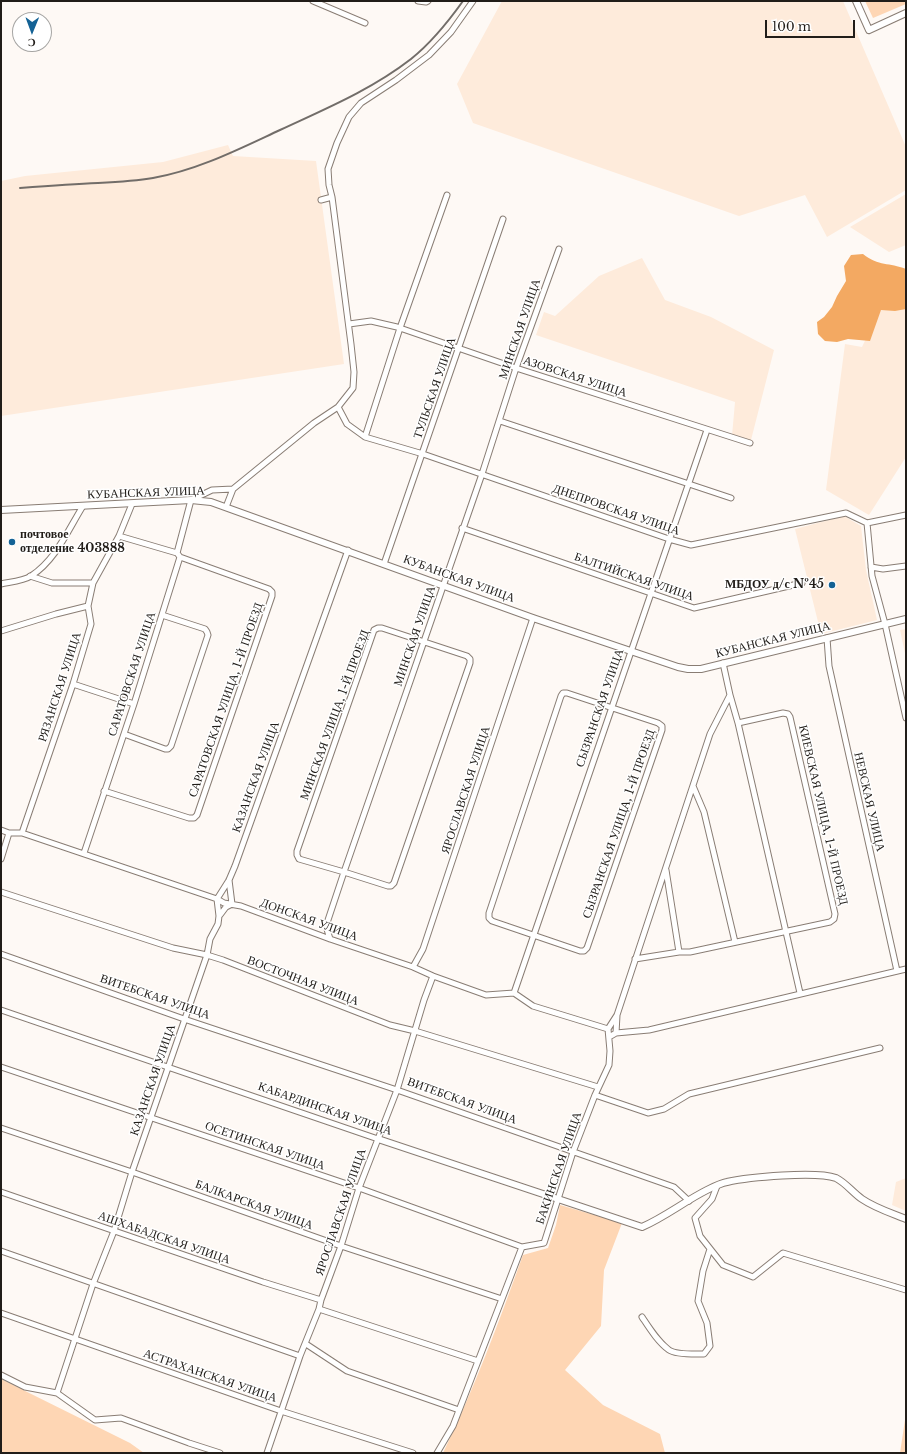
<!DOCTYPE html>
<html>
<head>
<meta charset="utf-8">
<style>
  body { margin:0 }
  #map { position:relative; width:907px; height:1454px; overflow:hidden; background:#fef9f5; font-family:"Libre Baskerville",serif }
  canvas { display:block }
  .frame { position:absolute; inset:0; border:2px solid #211d19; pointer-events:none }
  .north { position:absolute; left:12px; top:12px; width:40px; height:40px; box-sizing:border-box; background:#fff; border:1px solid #a6a5a3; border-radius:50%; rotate:181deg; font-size:11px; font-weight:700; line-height:16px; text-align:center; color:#211d19 }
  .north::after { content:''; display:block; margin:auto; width:14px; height:18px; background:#146295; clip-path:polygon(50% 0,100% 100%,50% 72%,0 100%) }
  .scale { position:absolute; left:765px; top:20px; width:90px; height:18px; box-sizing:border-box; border:2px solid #211d19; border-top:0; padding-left:5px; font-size:12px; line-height:14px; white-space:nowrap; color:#211d19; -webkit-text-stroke:3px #fff; paint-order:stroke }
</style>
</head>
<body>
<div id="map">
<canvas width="907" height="1454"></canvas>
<div class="frame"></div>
<div class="north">С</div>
<div class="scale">100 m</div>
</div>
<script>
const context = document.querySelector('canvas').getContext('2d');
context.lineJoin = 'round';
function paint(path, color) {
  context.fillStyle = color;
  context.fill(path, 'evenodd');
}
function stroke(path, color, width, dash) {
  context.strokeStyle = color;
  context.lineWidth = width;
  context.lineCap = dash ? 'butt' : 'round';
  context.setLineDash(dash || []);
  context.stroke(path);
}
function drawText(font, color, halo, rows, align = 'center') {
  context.font = font + ' "Libre Baskerville",serif';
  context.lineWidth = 3;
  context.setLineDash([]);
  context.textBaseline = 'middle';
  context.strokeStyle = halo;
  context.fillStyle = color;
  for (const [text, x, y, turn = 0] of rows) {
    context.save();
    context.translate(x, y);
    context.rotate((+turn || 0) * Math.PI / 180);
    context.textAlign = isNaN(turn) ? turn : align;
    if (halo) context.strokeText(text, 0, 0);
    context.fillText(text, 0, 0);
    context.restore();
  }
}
const built = new Path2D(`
  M502,1h341l63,146v43l-79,47 -22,-42 -66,21 -266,-93 -16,-39z
  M228,145l5,11 83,5 28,203 -343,52v-235l24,-5 138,-14z
  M906,194v51l-17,7 -39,-25z
  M642,258l23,42 46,17 63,33 -23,90 -19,-4 3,-34 -199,-67 8,-23 11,4 44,-40z
  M906,304v153l-37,58 -43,-25 19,-146 17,3 19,-40z
  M844,516l17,10 5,44 11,50 -56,14 -26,-105z
  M906,629v29l-6,-28z
  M906,1178v33l-14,-6 4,-23z`);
const green = new Path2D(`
  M865,1h41v3l-33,14z
  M560,1205l62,18 -18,47 -3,56 -36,44 38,35 57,29 5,19h-222c31,-64 56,-131 80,-198l25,-7 8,-23z
  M1,1379l129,64 14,10h-143z
  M906,1413v40h-6z`);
const forest = new Path2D(`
  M863,254c16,13 26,8 43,15v40l-11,2 -14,-1 -11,31 -22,-2 -11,3 -12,-1 -7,-7 -1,-12 7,-5 8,-10 5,-11 9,-15 -2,-15 7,-11z`);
const minor = new Path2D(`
  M313,1l52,22
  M418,1l8,1 2,-1
  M332,197l-3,-12 -1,-16 9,-26 12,-26 12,-14 35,-23 33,-25 22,-23 22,-31
  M349,324l22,-3 26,6 119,41 234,75
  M338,407l9,17 18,13 58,17 246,85 22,6 155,-32 21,10 39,-8
  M500,421l231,77
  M365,437l35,-109 47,-133
  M226,507l7,-18
  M867,523l5,53 13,48 21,94
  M462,528l232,80 108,-25
  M119,536l58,17
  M384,564l119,-345
  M871,567l12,2 23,-3
  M30,576l22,7h41
  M1,584c9,-2 22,-3 30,-8 25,-16 37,-46 52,-70
  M378,628h4l85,28 3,3v4l-76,220 -3,3h-3l-44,-14 -45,-13 -2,-4v-4l77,-221z
  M1,631l55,-17 32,-8
  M827,638l2,28 68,305
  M73,684l61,20
  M563,693h4l91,30 4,3v4l-75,218 -3,3h-4l-88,-30 -3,-3v-5l72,-217z
  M730,695l8,28 62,270
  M124,734l41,15h3l3,-3 37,-111 -1,-3 -2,-3 -43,-14
  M693,786l11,26 31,130
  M104,791l85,27h5l3,-3 75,-219v-4l-3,-3 -89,-32
  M1,830l8,3h13l195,66 7,4 17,3 89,33 83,28 20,9 53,19 28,-2 19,13 75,23
  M22,833l51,-149 18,-60 -3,-18 5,-23 26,-47 13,-32
  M84,853l50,-149 46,-147 -3,-4 14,-53 21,-10 21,-1 81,-66 24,-16 15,-19 1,-16 -3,-28 -19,-147 -11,3
  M1,859l8,-26
  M666,870l13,82
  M1,892l172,56 34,7 16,5 167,65 25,6 183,56
  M220,915l6,-8 6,-3 -3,-24
  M330,939l-4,-13 18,-54 138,-398 34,-106 43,-119
  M1,954l183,65 213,71 277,97 15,14
  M635,959l44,-7h11l140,-30 4,-3 1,-5 -45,-197 -2,-3 -5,-1 -45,10
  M413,967l10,-18 110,-331
  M514,993l193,-563
  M1,1010l377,129
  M616,1033l33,-3 257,-61
  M609,1037l7,-4 1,-18
  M1,1067l358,121 163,59
  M595,1095l53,18 16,-4 25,-15 191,-46
  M1,1128l131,44 209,74 161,53
  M717,1186l-5,13 -17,19 5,18 23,29 30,12 30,-24 123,37
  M1,1192l262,90 58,18
  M1,1251l299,105
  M319,1309l159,52
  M1,1313l280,98 132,42
  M642,1317c8,12 16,25 27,33 7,5 26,4 35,4l6,-8 -3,-23 -9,-22 5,-30 7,-22
  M306,1344l41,27 112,39
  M1,1375l24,12 32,6 38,27 26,-2 68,25 31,10
  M57,1393l36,-109 21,-53 18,-59 75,-217 3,-16 8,-15 1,-8 -2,-17 12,-19 6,-14 113,-316
  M267,1453l33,-97 19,-47 2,-9 20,-54 18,-58 38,-98 27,-90 9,-24
  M437,1453l16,-27 69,-179 22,-4 29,-91 22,-57 14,-30 1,-14 -2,-22 9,-14 93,-281 20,-39 -7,-32`);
const tertiary = new Path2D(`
  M856,1l13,29 37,-17
  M1,510l190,-10 20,2 322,116 145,49 10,2h13l205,-50
  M378,1139l264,88c23,-10 43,-26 65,-37 6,-3 14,-7 20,-8 22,-5 89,-11 109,-4 10,5 17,15 26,21 13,9 29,14 44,20`);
const rail = new Path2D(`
  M20,188c26,-2 52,-4 78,-5 19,-1 37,-2 55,-5 45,-8 86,-29 127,-48 45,-21 91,-40 131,-71 20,-16 37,-37 52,-58`);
const markers = [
  [12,542,4,"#146295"],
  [832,585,4,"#146295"]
];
const streetNames = [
  ["МИНСКАЯ УЛИЦА",520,329,-71],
  ["АЗОВСКАЯ УЛИЦА",575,377,18],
  ["ТУЛЬСКАЯ УЛИЦА",435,388,-71],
  ["КУБАНСКАЯ УЛИЦА",146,493,-2],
  ["ДНЕПРОВСКАЯ УЛИЦА",616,510,19],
  ["БАЛТИЙСКАЯ УЛИЦА",634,577,19],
  ["КУБАНСКАЯ УЛИЦА",459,579,20],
  ["МИНСКАЯ УЛИЦА",415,636,-71],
  ["КУБАНСКАЯ УЛИЦА",773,640,-14],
  ["САРАТОВСКАЯ УЛИЦА",132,674,-72],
  ["РЯЗАНСКАЯ УЛИЦА",60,687,-72],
  ["САРАТОВСКАЯ УЛИЦА, 1-Й ПРОЕЗД",226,700,-71],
  ["СЫЗРАНСКАЯ УЛИЦА",600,708,-71],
  ["МИНСКАЯ УЛИЦА, 1-Й ПРОЕЗД",335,715,-70],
  ["КАЗАНСКАЯ УЛИЦА",256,777,-70],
  ["ЯРОСЛАВСКАЯ УЛИЦА",466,790,-72],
  ["НЕВСКАЯ УЛИЦА",869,802,77],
  ["КИЕВСКАЯ УЛИЦА, 1-Й ПРОЕЗД",823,815,77],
  ["СЫЗРАНСКАЯ УЛИЦА, 1-Й ПРОЕЗД",619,824,-71],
  ["ДОНСКАЯ УЛИЦА",309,920,20],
  ["ВОСТОЧНАЯ УЛИЦА",303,981,21],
  ["ВИТЕБСКАЯ УЛИЦА",155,997,19],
  ["КАЗАНСКАЯ УЛИЦА",153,1080,-71],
  ["ВИТЕБСКАЯ УЛИЦА",462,1101,20],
  ["КАБАРДИНСКАЯ УЛИЦА",325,1109,19],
  ["ОСЕТИНСКАЯ УЛИЦА",265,1146,19],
  ["БАКИНСКАЯ УЛИЦА",559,1168,-71],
  ["БАЛКАРСКАЯ УЛИЦА",254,1205,20],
  ["ЯРОСЛАВСКАЯ УЛИЦА",341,1212,-71],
  ["АШХАБАДСКАЯ УЛИЦА",164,1238,19],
  ["АСТРАХАНСКАЯ УЛИЦА",210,1376,19]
];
const poiNames = [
  ["почтовое",20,535],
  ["отделение 403888",20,549],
  ["МБДОУ д/с №45",824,585,"right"]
];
paint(built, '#feebdb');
paint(green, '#fed6b4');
paint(forest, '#f3a962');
stroke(minor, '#897d74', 7);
stroke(tertiary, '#897d74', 8);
stroke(minor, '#fff', 5);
stroke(tertiary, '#fff', 6);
stroke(rail, '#726d69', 2);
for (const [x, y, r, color] of markers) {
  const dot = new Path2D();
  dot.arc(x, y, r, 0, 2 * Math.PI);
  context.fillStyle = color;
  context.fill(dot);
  stroke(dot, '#fff', 1.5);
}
drawText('12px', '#211d19', '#fff', streetNames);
drawText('bold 12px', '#211d19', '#fff', poiNames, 'left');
</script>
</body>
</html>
